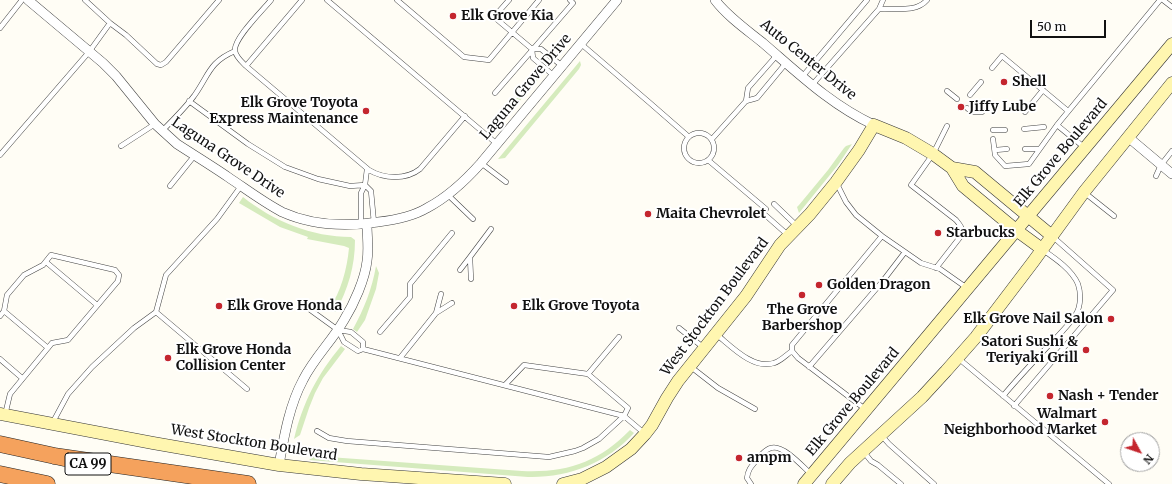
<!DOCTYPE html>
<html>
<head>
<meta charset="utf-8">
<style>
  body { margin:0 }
  #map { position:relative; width:1172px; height:484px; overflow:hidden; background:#fffdf5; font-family:Merriweather,serif }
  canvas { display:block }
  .north { position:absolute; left:1120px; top:432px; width:40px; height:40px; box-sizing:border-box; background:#fff; border:1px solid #a0a0a0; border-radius:50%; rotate:130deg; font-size:11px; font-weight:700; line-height:16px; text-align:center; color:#111 }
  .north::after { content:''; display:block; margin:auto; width:14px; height:18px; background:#c4262e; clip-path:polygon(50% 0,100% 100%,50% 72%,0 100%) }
  .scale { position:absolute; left:1030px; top:20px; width:76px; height:18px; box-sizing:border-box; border:2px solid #111; border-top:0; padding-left:5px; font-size:12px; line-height:14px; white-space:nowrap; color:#111; -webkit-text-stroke:3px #fff; paint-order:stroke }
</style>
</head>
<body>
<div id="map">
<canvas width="1172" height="484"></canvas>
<div class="north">N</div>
<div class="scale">50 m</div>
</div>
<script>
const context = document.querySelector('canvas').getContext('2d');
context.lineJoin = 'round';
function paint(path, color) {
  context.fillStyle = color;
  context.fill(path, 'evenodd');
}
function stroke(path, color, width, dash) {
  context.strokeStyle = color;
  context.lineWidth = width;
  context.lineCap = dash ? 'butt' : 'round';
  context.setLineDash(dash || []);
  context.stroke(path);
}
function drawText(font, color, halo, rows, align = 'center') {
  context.font = font + ' Merriweather,serif';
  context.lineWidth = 4;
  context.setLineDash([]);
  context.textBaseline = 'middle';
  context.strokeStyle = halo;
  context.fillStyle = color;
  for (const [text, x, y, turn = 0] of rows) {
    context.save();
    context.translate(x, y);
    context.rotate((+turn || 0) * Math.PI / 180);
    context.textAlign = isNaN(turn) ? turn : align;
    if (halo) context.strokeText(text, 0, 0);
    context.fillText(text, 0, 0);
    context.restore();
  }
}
const green = new Path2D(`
  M580,61l1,4 -2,4 -74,89 -7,1z
  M535,76l5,1 -39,46 -3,-3z
  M852,144l-14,21 -39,48 -2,-6 2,-2 29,-35 16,-22 2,-2z
  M243,197c30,24 69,40 108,40l4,3c0,27 -7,48 -19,72l-6,-1 -1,-2c12,-17 18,-40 20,-61l-5,-2 -37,-7 1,-2 -28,-10 -41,-24z
  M376,266l3,7 -3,16 -11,31 -8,12 -4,-3c11,-20 19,-40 23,-63z
  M341,346l4,3 -22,29 -8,15 -6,15 -9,27 -6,4c9,-37 23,-64 47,-93z
  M630,430l4,3c-27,30 -66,45 -106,44l-219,-17 6,-4 207,15c45,2 77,-9 108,-41z`);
const lane = new Path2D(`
  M271,0c-8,10 -38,39 -36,51 1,6 7,11 11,15l123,104c15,9 37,10 51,-1l45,-53
  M327,0l170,144
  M397,0l67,57 25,3 50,-60
  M509,0l-15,17 38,32
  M1163,0l9,7
  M879,9c16,-1 37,4 48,-9
  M110,23l16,12 31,29 4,1 5,-3 53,-62
  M0,28l22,-28
  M580,43l70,60 39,34
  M777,55l-29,33 -2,13 11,-3 29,-35
  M246,66l56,-66
  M992,68l10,-12 66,55
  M553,75l-20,-17 -1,-9h9l20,16
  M802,77l65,-77
  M812,85l67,-76 4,-9
  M947,91l10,8
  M495,93l78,-90 -3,-3
  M970,95l11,-13
  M189,101l59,43 37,23 33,12 32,7 15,-1 2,-16
  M967,108l5,4h10
  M1025,112l18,-22
  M1057,125l28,23
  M1024,129l20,-2
  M993,130h12
  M162,131c11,-11 23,-23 32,-35 15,-21 15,-34 41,-45
  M684 148a15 15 0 1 1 30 0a15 15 0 1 1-30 0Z
  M712,139l34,-38
  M993,139l2,16 10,11 24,-2 28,-39 103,-125
  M121,146l34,-22
  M1025,149h14
  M995,150l12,-1
  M0,155l89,-103 21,-29 -25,-23
  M708,160l58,49
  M481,163l25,19
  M1156,176l5,-11 11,-14
  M836,182l10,20 10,13 26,21 39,27 19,6 27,19
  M170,186l25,-31
  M241,186l-24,33 -51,56 -10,37 91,77
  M1085,193l29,23
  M448,195l25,24
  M774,204l23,22
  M763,213l26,23
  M361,225v-32l4,-8 6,6 3,32
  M46,262l51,43
  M936,268l25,-32c2,-8 0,-10 -5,-16l-45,-35 22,-31 14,-28
  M460,270l10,-13
  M471,279l-1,-22 21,-28
  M309,309l29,21 6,12 14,9 5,-2v-7l-12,-10 -13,-2
  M4,311l44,37
  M436,313l5,-19
  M0,316l4,-5 3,-16 17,-20 19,-10 8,-10 64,15 4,5 -1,6 -50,59 -16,3 -42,51 -5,21
  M679,328l25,20
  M380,332l30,-35v-13l42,-51
  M716,334c15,12 37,36 58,29 7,-2 13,-9 18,-12
  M363,349l261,67 20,17
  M400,358l36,-45 16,-10
  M958,358l151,126
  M0,359l22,19
  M691,367l27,21 37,21
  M809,367l73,-85 23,-30
  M505,385l19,-20 64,9
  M1003,396c15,-18 31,-35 47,-52 9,-9 20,-20 26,-30 5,-8 5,-21 2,-30 -6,-14 -22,-25 -35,-34
  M1014,406l99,-116 -61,-54
  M865,409l-67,-51 -6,-7v-6l90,-109
  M53,422l15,-28 24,-27 42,-39 22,-16
  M317,431l12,7 18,3 202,16 26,-6 8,-3 16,-9 25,-23 4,-8 -40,-34 31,-37
  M881,435l8,9 45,40
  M863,451l8,10 7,4 23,19
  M751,484l-4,-6c1,-10 6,-13 12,-21 4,-4 7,-8 12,-9 12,-4 32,19 41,27`);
const street = new Path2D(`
  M28,0l75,63 13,13 39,48 22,20c17,11 35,22 51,33 18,12 35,25 54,35 31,14 63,15 96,10 17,-2 34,-5 49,-14 21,-11 38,-27 54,-45l136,-163
  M715,0c13,17 32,30 48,43 35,30 68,62 111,82
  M1128,137l44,37
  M279,465c5,-28 10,-59 24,-85 11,-22 29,-39 41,-60 10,-16 21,-41 23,-59 2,-12 0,-25 0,-37`);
const secondary = new Path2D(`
  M952,168l23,4 77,64
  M0,414l153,29 126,22 82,9 144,10
  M563,484l19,-5 24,-12 25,-18 14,-15 7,-9 15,-27 11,-17 68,-85 34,-51 30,-31 26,-32 23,-32 15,-25 32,13 27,16 19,14 11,18 53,44 26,19
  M804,484l368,-440
  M832,484l18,-21 72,-66 24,-26 30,-34 57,-75 51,-70 88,-109`);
const highway = new Path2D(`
  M0,444l64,14
  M54,456l194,28
  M0,474l47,10`);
const markers = [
  [453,16,4,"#c4262e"],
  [1004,82,4,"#c4262e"],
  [961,107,4,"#c4262e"],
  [366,111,4,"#c4262e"],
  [648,214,4,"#c4262e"],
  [938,233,4,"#c4262e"],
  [819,285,4,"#c4262e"],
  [802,295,4,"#c4262e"],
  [219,306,4,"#c4262e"],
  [514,306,4,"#c4262e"],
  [1111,319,4,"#c4262e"],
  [1086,350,4,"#c4262e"],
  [168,358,4,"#c4262e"],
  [1050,396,4,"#c4262e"],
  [1105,422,4,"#c4262e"],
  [739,458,4,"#c4262e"]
];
const shields = [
  [88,464,46]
];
const shieldNames = [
  ["CA 99",88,464]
];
const poiNames = [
  ["Elk Grove Kia",461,16],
  ["Shell",1012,82],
  ["Elk Grove Toyota",358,103,"right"],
  ["Express Maintenance",358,119,"right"],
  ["Jiffy Lube",969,107],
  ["Maita Chevrolet",656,214],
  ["Starbucks",946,233],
  ["Golden Dragon",827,285],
  ["Elk Grove Honda",227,306],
  ["Elk Grove Toyota",522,306],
  ["The Grove",802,310,"center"],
  ["Barbershop",802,326,"center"],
  ["Elk Grove Nail Salon",1103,319,"right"],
  ["Satori Sushi &",1078,342,"right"],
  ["Teriyaki Grill",1078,358,"right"],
  ["Elk Grove Honda",176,350],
  ["Collision Center",176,366],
  ["Nash + Tender",1058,396],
  ["Walmart",1097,414,"right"],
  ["Neighborhood Market",1097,430,"right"],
  ["ampm",747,458]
];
const streetNames = [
  ["Auto Center Drive",808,60,39],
  ["Laguna Grove Drive",526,87,-50],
  ["Elk Grove Boulevard",1061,153,-50],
  ["Laguna Grove Drive",228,158,34],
  ["West Stockton Boulevard",715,307,-53],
  ["Elk Grove Boulevard",853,402,-50],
  ["West Stockton Boulevard",254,443,9]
];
paint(green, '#d5ebbd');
stroke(lane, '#444', 5.5);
stroke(street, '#444', 10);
stroke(secondary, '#333', 13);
stroke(highway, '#222', 17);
stroke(lane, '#fff', 4.5);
stroke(street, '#fff', 9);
stroke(secondary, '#fff6b0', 12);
stroke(highway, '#f5a25d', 16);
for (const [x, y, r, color] of markers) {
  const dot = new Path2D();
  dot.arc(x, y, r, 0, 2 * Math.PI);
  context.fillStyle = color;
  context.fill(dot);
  stroke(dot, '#fff', 1.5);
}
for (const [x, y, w] of shields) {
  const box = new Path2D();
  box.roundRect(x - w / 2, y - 11, w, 22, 3);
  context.fillStyle = '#fff';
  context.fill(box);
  stroke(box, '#111', 1);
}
drawText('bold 13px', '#111', null, shieldNames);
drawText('bold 14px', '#111', '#fff', poiNames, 'left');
drawText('14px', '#111', '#fff', streetNames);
</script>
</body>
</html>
